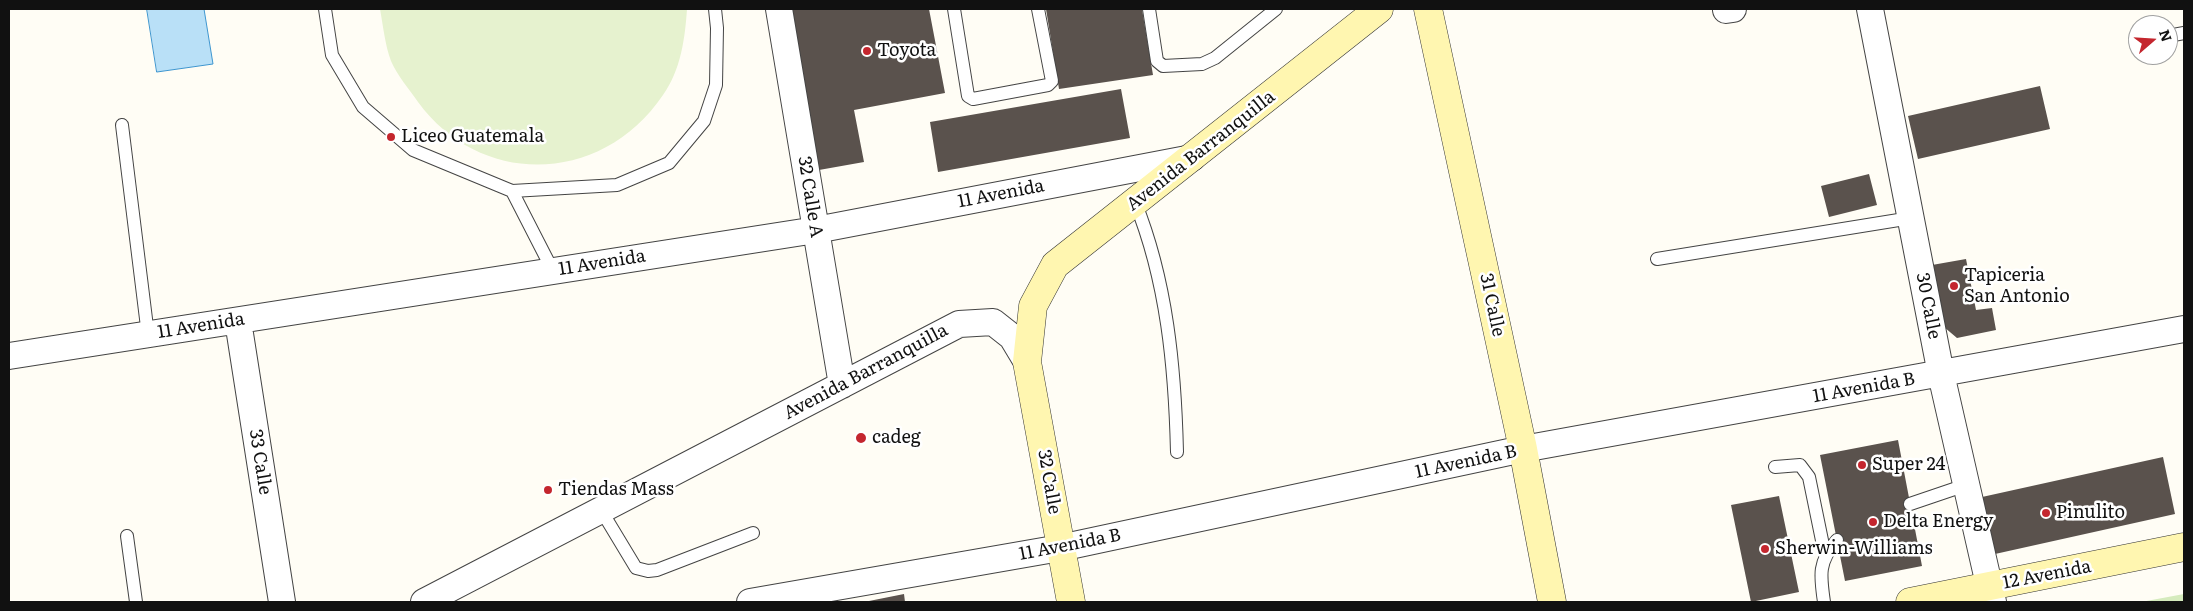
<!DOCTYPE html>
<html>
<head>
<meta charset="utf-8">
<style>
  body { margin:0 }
  #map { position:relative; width:2193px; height:611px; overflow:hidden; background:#fffdf5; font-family:Literata,serif }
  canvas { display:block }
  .frame { position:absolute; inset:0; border:10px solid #111; pointer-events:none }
  .north { position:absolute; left:2128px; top:15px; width:50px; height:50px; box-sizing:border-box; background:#fff; border:1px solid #a0a0a0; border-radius:50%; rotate:71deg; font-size:14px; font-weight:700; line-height:20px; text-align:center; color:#111 }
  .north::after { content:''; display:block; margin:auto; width:18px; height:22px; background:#c4262e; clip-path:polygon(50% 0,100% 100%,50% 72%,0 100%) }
</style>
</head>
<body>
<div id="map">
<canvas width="2193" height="611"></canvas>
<div class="frame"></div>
<div class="north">N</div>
</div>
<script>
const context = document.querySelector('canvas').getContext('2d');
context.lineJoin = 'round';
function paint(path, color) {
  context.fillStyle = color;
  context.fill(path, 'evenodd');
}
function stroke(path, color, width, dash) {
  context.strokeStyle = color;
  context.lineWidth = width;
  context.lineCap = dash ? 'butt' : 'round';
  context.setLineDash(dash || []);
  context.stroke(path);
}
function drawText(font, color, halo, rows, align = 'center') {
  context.font = font + ' Literata,serif';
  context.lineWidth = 5;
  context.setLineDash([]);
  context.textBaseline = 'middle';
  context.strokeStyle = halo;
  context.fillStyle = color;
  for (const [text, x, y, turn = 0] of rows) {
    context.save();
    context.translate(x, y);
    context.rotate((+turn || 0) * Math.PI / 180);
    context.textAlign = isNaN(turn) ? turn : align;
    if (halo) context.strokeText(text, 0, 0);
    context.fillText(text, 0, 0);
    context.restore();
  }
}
const green = new Path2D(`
  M2184,594v8h-43z`);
const pitch = new Path2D(`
  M380,9h307c-2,29 -6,61 -24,86 -60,89 -181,94 -245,7 -9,-13 -21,-27 -27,-41 -6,-16 -8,-36 -11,-52z`);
const water = new Path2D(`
  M147,9h57l9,55 -56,8z`);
const building = new Path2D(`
  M790,9h139l16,84 -91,17 10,52 -45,8z
  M1046,9h96l11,66 -94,14z
  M2040,86l10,43 -132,30 -10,-43z
  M1121,89l9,49 -192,34 -8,-50z
  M1869,174l8,31 -48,12 -8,-31z
  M1966,259l10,51 16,-2 4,22 -39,8 -13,-11 -12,-62z
  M1898,440l24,126 -77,15 -25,-126z
  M2163,457l12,57 -180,40 -13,-57z
  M1779,496l20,96 -48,10 -20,-97z
  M904,594l1,8h-36v-1z`);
const lane = new Path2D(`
  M325,9l7,46 31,52 50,43 99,41 105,-6 52,-22 35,-42 12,-36 1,-57 -2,-19
  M954,9l14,87 5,3 75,-14 4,-4 -14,-72
  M1149,9l8,52 6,5 39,-2 13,-6 61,-49
  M2168,36l16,-3
  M122,125l26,210
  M512,191l41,80
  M1135,202c32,79 40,166 42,250
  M1657,259l254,-41
  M1775,467l25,-2 9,12 16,78
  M1910,504l56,-19
  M601,510l35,58 12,3 9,-1 96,-37
  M127,536l9,66
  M1824,602c-4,-27 -6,-40 13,-62`);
const street = new Path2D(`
  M779,9l63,376
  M1870,9l71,365 52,228
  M1726,10l7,-1
  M238,321l44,281
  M9,356l807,-126 376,-72
  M424,602l535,-278 34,-2 19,15 15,25
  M750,602l310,-54 463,-99 661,-120`);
const secondary = new Path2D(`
  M1428,9l95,440 29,153
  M1071,602l-44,-240 6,-56 22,-41 324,-256
  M1910,602l274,-55`);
const markers = [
  [867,51,5,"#c4262e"],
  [391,137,5,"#c4262e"],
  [1954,286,5,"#c4262e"],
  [861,438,6,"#c4262e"],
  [1862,465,5,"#c4262e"],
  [548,490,5,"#c4262e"],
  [2046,513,5,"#c4262e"],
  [1873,522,5,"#c4262e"],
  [1765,549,5,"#c4262e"]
];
const poiNames = [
  ["Toyota",877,51],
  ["Liceo Guatemala",401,137],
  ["Tapiceria",1964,276],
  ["San Antonio",1964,297],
  ["cadeg",872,438],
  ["Super 24",1872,465],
  ["Tiendas Mass",558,490],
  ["Pinulito",2056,513],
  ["Delta Energy",1883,522],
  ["Sherwin-Williams",1775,549]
];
const streetNames = [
  ["Avenida Barranquilla",1201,151,-38],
  ["11 Avenida",1001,194,-11],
  ["32 Calle A",810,197,81],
  ["11 Avenida",602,263,-9],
  ["31 Calle",1492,305,78],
  ["30 Calle",1928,306,79],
  ["11 Avenida",201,326,-9],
  ["Avenida Barranquilla",866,372,-28],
  ["11 Avenida B",1864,388,-10],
  ["33 Calle",260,462,81],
  ["11 Avenida B",1466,462,-12],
  ["32 Calle",1049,482,80],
  ["11 Avenida B",1070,545,-11],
  ["12 Avenida",2047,575,-11]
];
paint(green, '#d5ebbd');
paint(pitch, '#e6f2cf');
paint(water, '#b9e0f7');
stroke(water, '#3f96cf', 1);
paint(building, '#5a524d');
stroke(lane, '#444', 14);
stroke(street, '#444', 28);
stroke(secondary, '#333', 29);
stroke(lane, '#fff', 12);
stroke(street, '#fff', 26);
stroke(secondary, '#fff6b0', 28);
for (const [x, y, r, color] of markers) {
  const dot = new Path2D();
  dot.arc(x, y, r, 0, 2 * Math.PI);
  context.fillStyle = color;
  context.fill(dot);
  stroke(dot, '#fff', 2);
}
drawText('18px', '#111', '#fff', poiNames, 'left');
drawText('18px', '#111', '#fff', streetNames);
</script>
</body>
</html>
